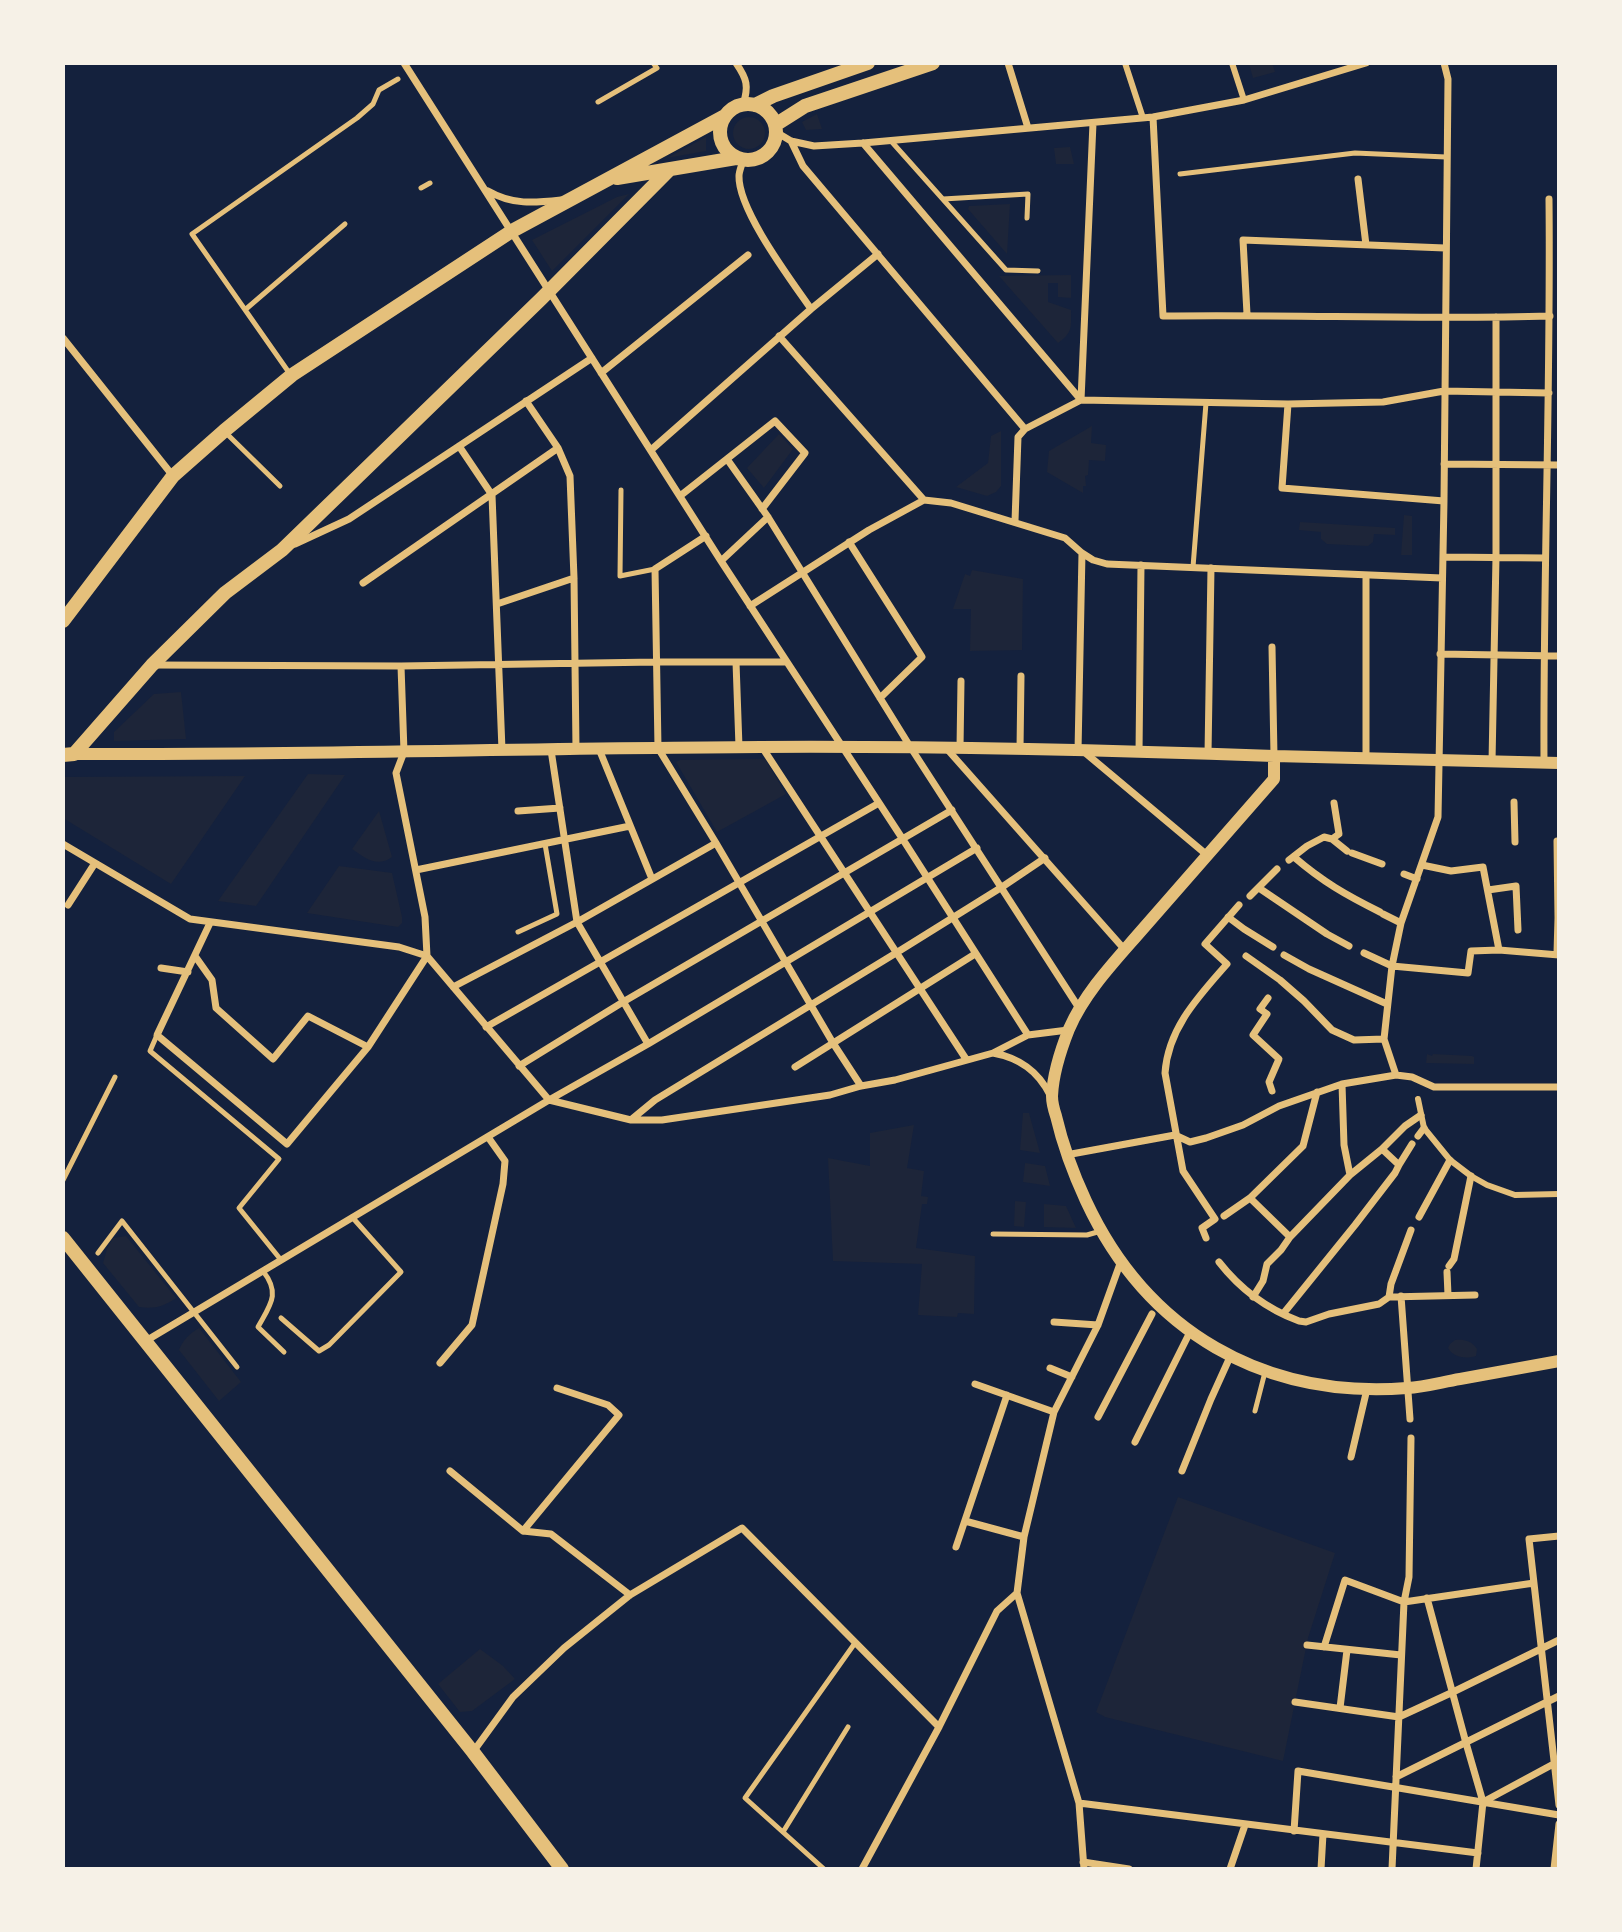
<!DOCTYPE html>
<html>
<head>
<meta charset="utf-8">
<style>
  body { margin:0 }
  #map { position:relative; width:1622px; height:1932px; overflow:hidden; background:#14213d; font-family:Overpass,sans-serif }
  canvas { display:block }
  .frame { position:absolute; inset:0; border:65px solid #f6f1e7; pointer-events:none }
</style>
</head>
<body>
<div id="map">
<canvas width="1622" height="1932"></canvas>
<div class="frame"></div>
</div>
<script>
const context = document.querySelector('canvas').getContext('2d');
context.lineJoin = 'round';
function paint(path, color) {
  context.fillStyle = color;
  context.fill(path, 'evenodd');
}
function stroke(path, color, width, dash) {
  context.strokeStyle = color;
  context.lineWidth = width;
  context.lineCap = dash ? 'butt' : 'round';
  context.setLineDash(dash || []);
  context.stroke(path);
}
const green = new Path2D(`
  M1251,63h21l3,9 -22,6 -4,-14z
  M817,114l5,15 -16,1 -4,-8z
  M733 133a16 16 0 1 1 32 0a16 16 0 1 1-32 0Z
  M706,137v14l-39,7z
  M1070,147l4,17h-18l-2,-16z
  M629,194l-77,77 -20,-31 85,-43z
  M1010,204l-3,50 -39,-45 1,-3z
  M1071,275v23l-13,-1v-14h-10v19l23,8c0,18 2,22 -13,33l-59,-67z
  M1092,426l-1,17 15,2 -1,16 -16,-1 -1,15 -3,1 1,10h-3v7l-36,-21 2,-21z
  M1001,431v55l-5,6 -9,4 -31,-9 32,-24 3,-27z
  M779,434l14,15 -29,39 -17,-20z
  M1404,515l8,1v39h-11z
  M1300,522l95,6v7l-21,-1 -1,8 -5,4 -41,-2 -6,-5v-7l-22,-2z
  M972,570l51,9 -1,71 -52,1 1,-42h-18l12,-35 5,2z
  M181,692l5,47 -72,2v-9l40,-38z
  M765,759l21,35 -69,38 -41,-70 4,-2z
  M308,774l37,1 -89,131 -38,-5z
  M245,776l-74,108 -108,-66v-41z
  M379,811l13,46c-15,11 -27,1 -40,-8z
  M339,866l53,7 10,44v6l-4,4 -91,-14z
  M1427,1054l5,2 1,-2 39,2 2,1v7l-48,-1z
  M1023,1113h6l11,40 -20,-3z
  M914,1125l-7,43 17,3 -3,25 7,1 -1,7h-5l-6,44 59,8 -1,58 -16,-1 -1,4 -39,-2 4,-51 -89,-3 -5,-103 42,8v-33z
  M1025,1163l20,3 5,20 -27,-4z
  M1015,1201l11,1 -2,25 -10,-1z
  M1044,1204l22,2 10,22 -32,-1z
  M126,1236l50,62c-13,9 -22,11 -37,9l-36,-44 4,-14 6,-11z
  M199,1328l42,54 -22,19 -40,-51c4,-10 10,-16 20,-22z
  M1455,1340c9,-1 17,1 22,9l-1,7c-10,3 -22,2 -28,-8l2,-4z
  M1178,1497l157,56 -27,85 -25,123 -178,-44 -9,-5z
  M480,1649l23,17 12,13 -43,32 -12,1 -22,-28z`);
const service = new Path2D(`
  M598,102l59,-34 -4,-5
  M891,141l115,129 32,1
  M1180,174l175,-21 91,4
  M421,188l9,-5
  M943,199l85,-5 -1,24
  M246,309l99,-85
  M290,374l-98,-140 165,-116 16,-14 6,-14 19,-11
  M226,433l54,53
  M621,490l-1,86 35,-7
  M1193,567l13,-164
  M518,932l39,-18 -12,-70
  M157,1035l-7,16 129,108 -40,49 42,52
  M63,1180l52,-103
  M993,1234l94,1 14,-4
  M98,1253l24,-32 115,146
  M263,1271c18,23 7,34 -5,56l26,25
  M281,1318l38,33 10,-6 72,-73 -49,-55
  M1255,1411l10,-39
  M783,1832l65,-105
  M824,1869l-79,-71 110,-155`);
const pedestrian = new Path2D(`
  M1125,63l18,55
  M1232,63l12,37
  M1418,1099l6,29 26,32 21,16 16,9 28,10 44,-1`);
const minor = new Path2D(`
  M404,63l317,498 181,277 126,197
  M736,63c11,16 13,23 7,42
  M1008,63l20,65
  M1153,117l10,199c129,-2 258,4 387,0
  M776,132l15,9 23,5 49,-3 290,-26 91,-17 122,-37
  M791,141l12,25 222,263
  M863,143l218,257
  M743,160c-1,5 -4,11 -4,16 -1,34 52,104 72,133
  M1358,179l8,66
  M488,191c24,14 46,12 73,9
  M1247,314l-4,-74 202,8
  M779,336l145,164
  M63,338l110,138
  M601,373l147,-118
  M1081,400l12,-277
  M526,401l32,47 12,28 4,102 2,171
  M1288,404l-6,84 162,13
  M459,446l33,49 10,255
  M651,450l160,-141 67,-55
  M727,459l41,58 143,231 168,260
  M1444,464l115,1
  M680,496l95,-75 30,32 -43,56
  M924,500l27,3 114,35 17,15 11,7 14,4 335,14
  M1015,521l3,-84 7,-8 56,-29 207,4 95,-2 61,-11 105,2
  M706,536l-51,33 3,179 58,95 117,200 28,43
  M849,542l73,115 -42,41
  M295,544l54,-25 243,-161
  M1443,557l102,1
  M721,561l47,-44
  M1366,575v184
  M363,583l195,-135
  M497,604l77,-26
  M750,606l119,-76 55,-30
  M1272,647l2,109
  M1440,654l119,2
  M736,662l3,85
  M154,665l247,1 255,-4h131
  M401,666l3,86 -8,21 29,144 2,39
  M762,747l204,312
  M960,748l1,-67
  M599,749l53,130
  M947,749l178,201
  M1020,749l1,-73
  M551,750l26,172 71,122
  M1078,751l4,-198
  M1083,751l124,104
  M1139,753l2,-188
  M1208,754l3,-186
  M1492,762l4,-205v-240
  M1544,763c-1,-188 7,-376 5,-564
  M1514,802l1,40
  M518,811l42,-3
  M1332,839l15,12
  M63,844l127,75 209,28 28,9 122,144 82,20h31l168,-25 31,-9 34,-6 98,-27c27,5 45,18 57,42
  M1352,853l30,11
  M1294,857c29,25 52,38 86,55
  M1289,860l18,-14 17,-9 8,2 7,-5 -5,-31
  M1422,865l29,6 32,-4 16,83
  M416,870l214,-44
  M1404,874l13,5
  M1259,888l68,46 22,12
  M1488,890l28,-4 2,44
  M1250,896l27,-27
  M68,905l27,-42
  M1383,914l18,9
  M1228,917l16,12 29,18
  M210,923l-53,112 130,109 81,-97 59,-91
  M1364,953l28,13 76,7 3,-22 28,-1 60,5
  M1557,953l1,-35 -1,-77
  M1284,955l25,14 78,35
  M195,956l17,24 4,28 57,51 35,-43 60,31
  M1246,956l34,24 24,21 28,29 22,10 30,-1
  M161,968l27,4
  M453,987l124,-65 139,-79
  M1268,998l-8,11 7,5 -14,21 26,24 -10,23 3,9
  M486,1027l393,-224
  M993,1053l35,-18 40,-5
  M519,1066l104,-64 329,-192
  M795,1067l180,-113
  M1396,1075l-12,-36 8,-73 9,-43 37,-106 6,-316 4,-422 -4,-16
  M1342,1084l2,61 6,30
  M632,1119l23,-19 241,-147 106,-66 43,-29
  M1175,1135l15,7 16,-4 37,-13 36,-19 63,-22 54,-9 16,2 22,10h125
  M1418,1136l6,-8
  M1066,1155l109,-20
  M1399,1165l13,-21
  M1250,1198l40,39
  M1224,1216l26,-18 53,-52 14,-54
  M1419,1217l31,-57
  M1206,1238l-4,-10 13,-9 -32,-48 -18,-98c3,-45 34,-77 62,-109l-22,-20 34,-39
  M1219,1262c21,27 48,47 80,59l7,1 23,-8 50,-10 10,-7 86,-2
  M1449,1266l5,-7 17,-83
  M1447,1272l1,23
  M1401,1296l9,123
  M1253,1297l10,-16 4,-17 14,-14 9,-13 60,-62 32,-26 23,-23 16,-11
  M1389,1297l2,-13 20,-54
  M1283,1314l72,-89 40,-52 4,-8 -17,-16
  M1054,1322l44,3
  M144,1342l405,-242 99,-56 329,-196
  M440,1363l32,-38 31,-141 2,-23 -17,-24
  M1050,1368l22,9
  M975,1384l79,28
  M557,1388l51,17 11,10 -96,116 28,3 79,61
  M1098,1417l54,-103
  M1135,1442l55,-110
  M1351,1457l16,-68
  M450,1471l73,60
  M1182,1471l29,-72 19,-42
  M965,1521l59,16
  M1559,1536l-30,3 30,266
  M956,1547l51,-152
  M1427,1598l39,145 17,59 -7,67
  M1307,1645l94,10
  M1324,1647l21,-67 59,22 130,-19
  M1295,1702l104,15 54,-25 106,-52
  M1340,1708l7,-58
  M473,1752l40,-55 51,-49 66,-53 112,-67 197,199
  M1396,1777l163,-81
  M1483,1802l76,-41
  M1079,1803l399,50
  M1294,1831l4,-60 261,44
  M1083,1862l46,7
  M862,1869l77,-142 58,-116 20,-18
  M1084,1869l-5,-66 -62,-210 7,-56 30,-125 44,-87 23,-64
  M1230,1869l15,-44
  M1321,1869l2,-35
  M1392,1869l12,-267 5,-25 2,-139
  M1554,1869l5,-45`);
const tertiary = new Path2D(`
  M74,754c229,1 458,-6 687,-7 171,-1 342,3 513,9
  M1559,763l-285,-7v23c-44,51 -89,101 -133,152 -26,30 -56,61 -72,98 -8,20 -16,44 -17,67 0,6 2,14 4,20 7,30 17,57 30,85 61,131 178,198 321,187 18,-1 35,-6 53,-9 33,-6 66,-12 99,-18`);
const secondary = new Path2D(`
  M720 132a28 28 0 1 1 56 0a28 28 0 1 1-56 0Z
  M755,105l18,-9 95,-33
  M775,125l30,-19 128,-43
  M617,178l119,-20
  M63,621l110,-145 51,-45 68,-56 220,-144 213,-115
  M63,755l11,-1 78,-89 73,-72 57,-43 259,-251 128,-129
  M63,1238l410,514 89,117`);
paint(green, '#1d2539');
stroke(service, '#e5c07b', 5);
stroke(pedestrian, '#e5c07b', 6);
stroke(minor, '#e5c07b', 7);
stroke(tertiary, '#e5c07b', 12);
stroke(secondary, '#e5c07b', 14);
</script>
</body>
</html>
